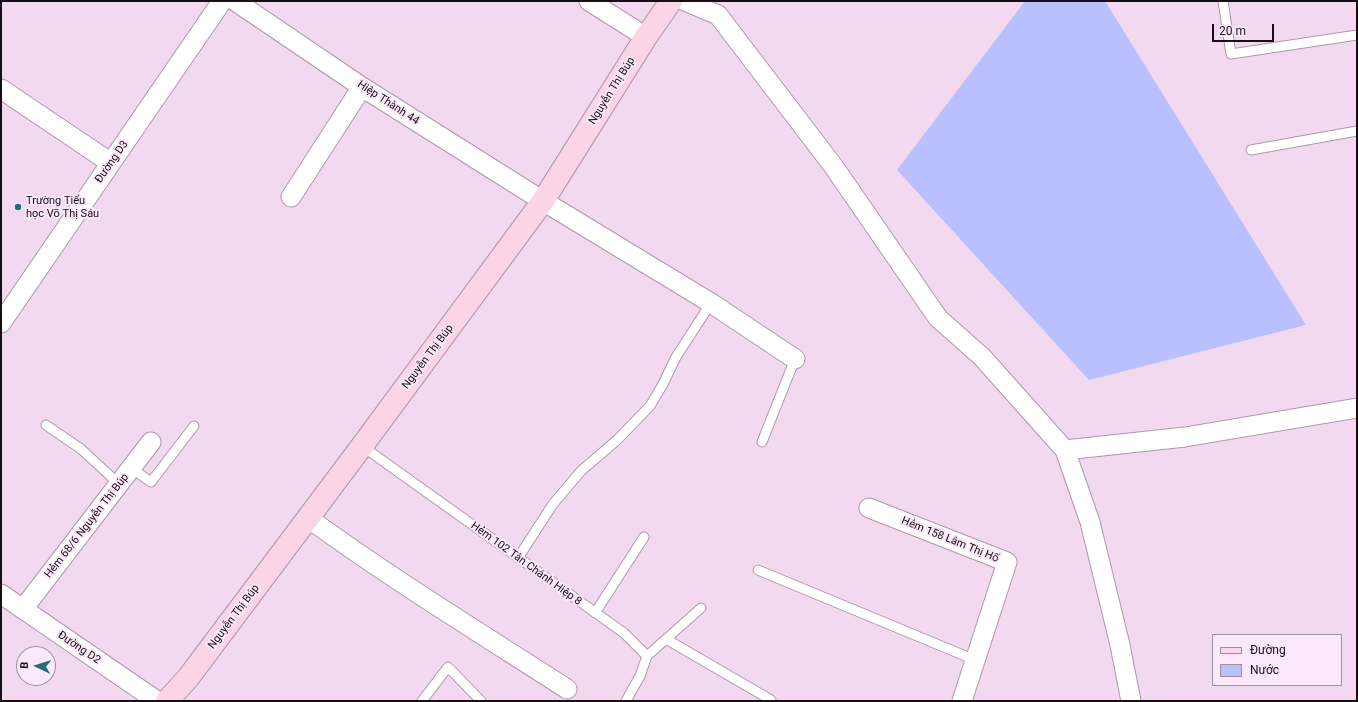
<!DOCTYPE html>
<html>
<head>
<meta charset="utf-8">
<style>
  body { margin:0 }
  #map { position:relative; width:1358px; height:702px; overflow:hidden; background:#f2d9f0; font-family:Roboto,sans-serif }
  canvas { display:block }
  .frame { position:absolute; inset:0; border:2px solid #170e16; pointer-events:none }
  .legend { position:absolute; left:1212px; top:634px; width:130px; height:52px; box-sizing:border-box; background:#fce8fb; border:1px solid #a0919f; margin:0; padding:5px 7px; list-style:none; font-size:12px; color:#170e16 }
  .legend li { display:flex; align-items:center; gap:8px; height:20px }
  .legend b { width:20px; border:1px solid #a0919f }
  .north { position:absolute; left:16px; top:646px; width:40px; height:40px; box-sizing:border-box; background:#fce8fb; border:1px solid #a0919f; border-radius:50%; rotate:274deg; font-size:11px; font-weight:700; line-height:16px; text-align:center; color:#170e16 }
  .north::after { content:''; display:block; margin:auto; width:14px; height:18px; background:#246e77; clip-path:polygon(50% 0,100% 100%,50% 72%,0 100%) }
  .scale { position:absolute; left:1212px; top:24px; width:62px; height:18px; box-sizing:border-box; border:2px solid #170e16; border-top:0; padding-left:5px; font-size:12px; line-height:14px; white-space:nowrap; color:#170e16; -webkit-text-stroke:3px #fce8fb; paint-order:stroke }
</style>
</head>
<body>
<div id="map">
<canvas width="1358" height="702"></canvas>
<div class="frame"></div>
<ul class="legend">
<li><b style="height:5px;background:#fbd5e7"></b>Đường</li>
<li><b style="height:11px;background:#bac0fd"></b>Nước</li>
</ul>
<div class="north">B</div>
<div class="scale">20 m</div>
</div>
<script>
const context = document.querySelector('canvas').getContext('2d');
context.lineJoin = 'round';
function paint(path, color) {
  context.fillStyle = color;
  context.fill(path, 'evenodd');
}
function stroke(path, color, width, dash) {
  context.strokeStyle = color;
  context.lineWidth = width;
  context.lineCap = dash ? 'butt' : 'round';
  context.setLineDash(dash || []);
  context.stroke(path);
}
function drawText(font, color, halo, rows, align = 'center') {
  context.font = font + ' Roboto,sans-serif';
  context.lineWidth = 4;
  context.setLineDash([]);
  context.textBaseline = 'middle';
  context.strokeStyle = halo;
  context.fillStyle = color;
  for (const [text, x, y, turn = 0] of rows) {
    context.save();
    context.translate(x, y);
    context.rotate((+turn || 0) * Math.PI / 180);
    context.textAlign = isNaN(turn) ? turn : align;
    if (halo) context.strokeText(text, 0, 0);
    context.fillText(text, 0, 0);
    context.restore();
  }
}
const water = new Path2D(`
  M1025,1h80l201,324 -217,55 -192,-210z`);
const lane = new Path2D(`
  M1223,1l8,53 126,-19
  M1251,150l106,-19
  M46,425l35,24 38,35
  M762,442l33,-83
  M362,446l262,187 23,23 -7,20 -14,25
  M131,468l20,14 43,-56
  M518,558l35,-54 28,-33 36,-31 33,-34 13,-22 13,-27 35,-54
  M758,570l217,90
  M595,613l49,-76
  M666,639l105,61
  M647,656l54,-48
  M422,701l26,-34 33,34`);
const street = new Path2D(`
  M235,1l127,86 181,114 168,102 84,56
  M589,1l57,36
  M685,1l33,14 116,152 104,151 44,39 83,93 25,72 30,123 11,56
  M1,89l110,74
  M291,197l71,-110
  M1,323l221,-322
  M1065,450l120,-13 172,-29
  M869,508l138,54 -45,139
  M308,518c84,61 172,115 259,171
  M1,594l156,107
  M23,609l128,-167`);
const secondary = new Path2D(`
  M167,701l21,-23 174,-232 181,-245 103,-164 25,-36`);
const markers = [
  [18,207,4,"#246e77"]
];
const streetNames = [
  ["Nguyễn Thị Búp",612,91,-58],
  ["Hiệp Thành 44",388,103,33],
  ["Đường D3",112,162,-55],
  ["Nguyễn Thị Búp",428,357,-53],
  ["Hẻm 68/6 Nguyễn Thị Búp",87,526,-52],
  ["Hẻm 158 Lâm Thị Hố",950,540,22],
  ["Hẻm 102 Tân Chánh Hiệp 8",526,564,36],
  ["Nguyễn Thị Búp",234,617,-53],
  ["Đường D2",79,648,34]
];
const poiNames = [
  ["Trường Tiểu",26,201],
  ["học Võ Thị Sáu",26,214]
];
paint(water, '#bac0fd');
stroke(lane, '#af97ad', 11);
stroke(street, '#af97ad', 21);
stroke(secondary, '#af97ad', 24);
stroke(lane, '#fff', 9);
stroke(street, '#fff', 19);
stroke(secondary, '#fbd5e7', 22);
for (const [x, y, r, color] of markers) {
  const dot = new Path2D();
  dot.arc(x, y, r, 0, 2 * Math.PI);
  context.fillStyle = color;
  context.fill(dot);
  stroke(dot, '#fce8fb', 1.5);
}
drawText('11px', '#170e16', '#fce8fb', streetNames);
drawText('11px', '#170e16', '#fce8fb', poiNames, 'left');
</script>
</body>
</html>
